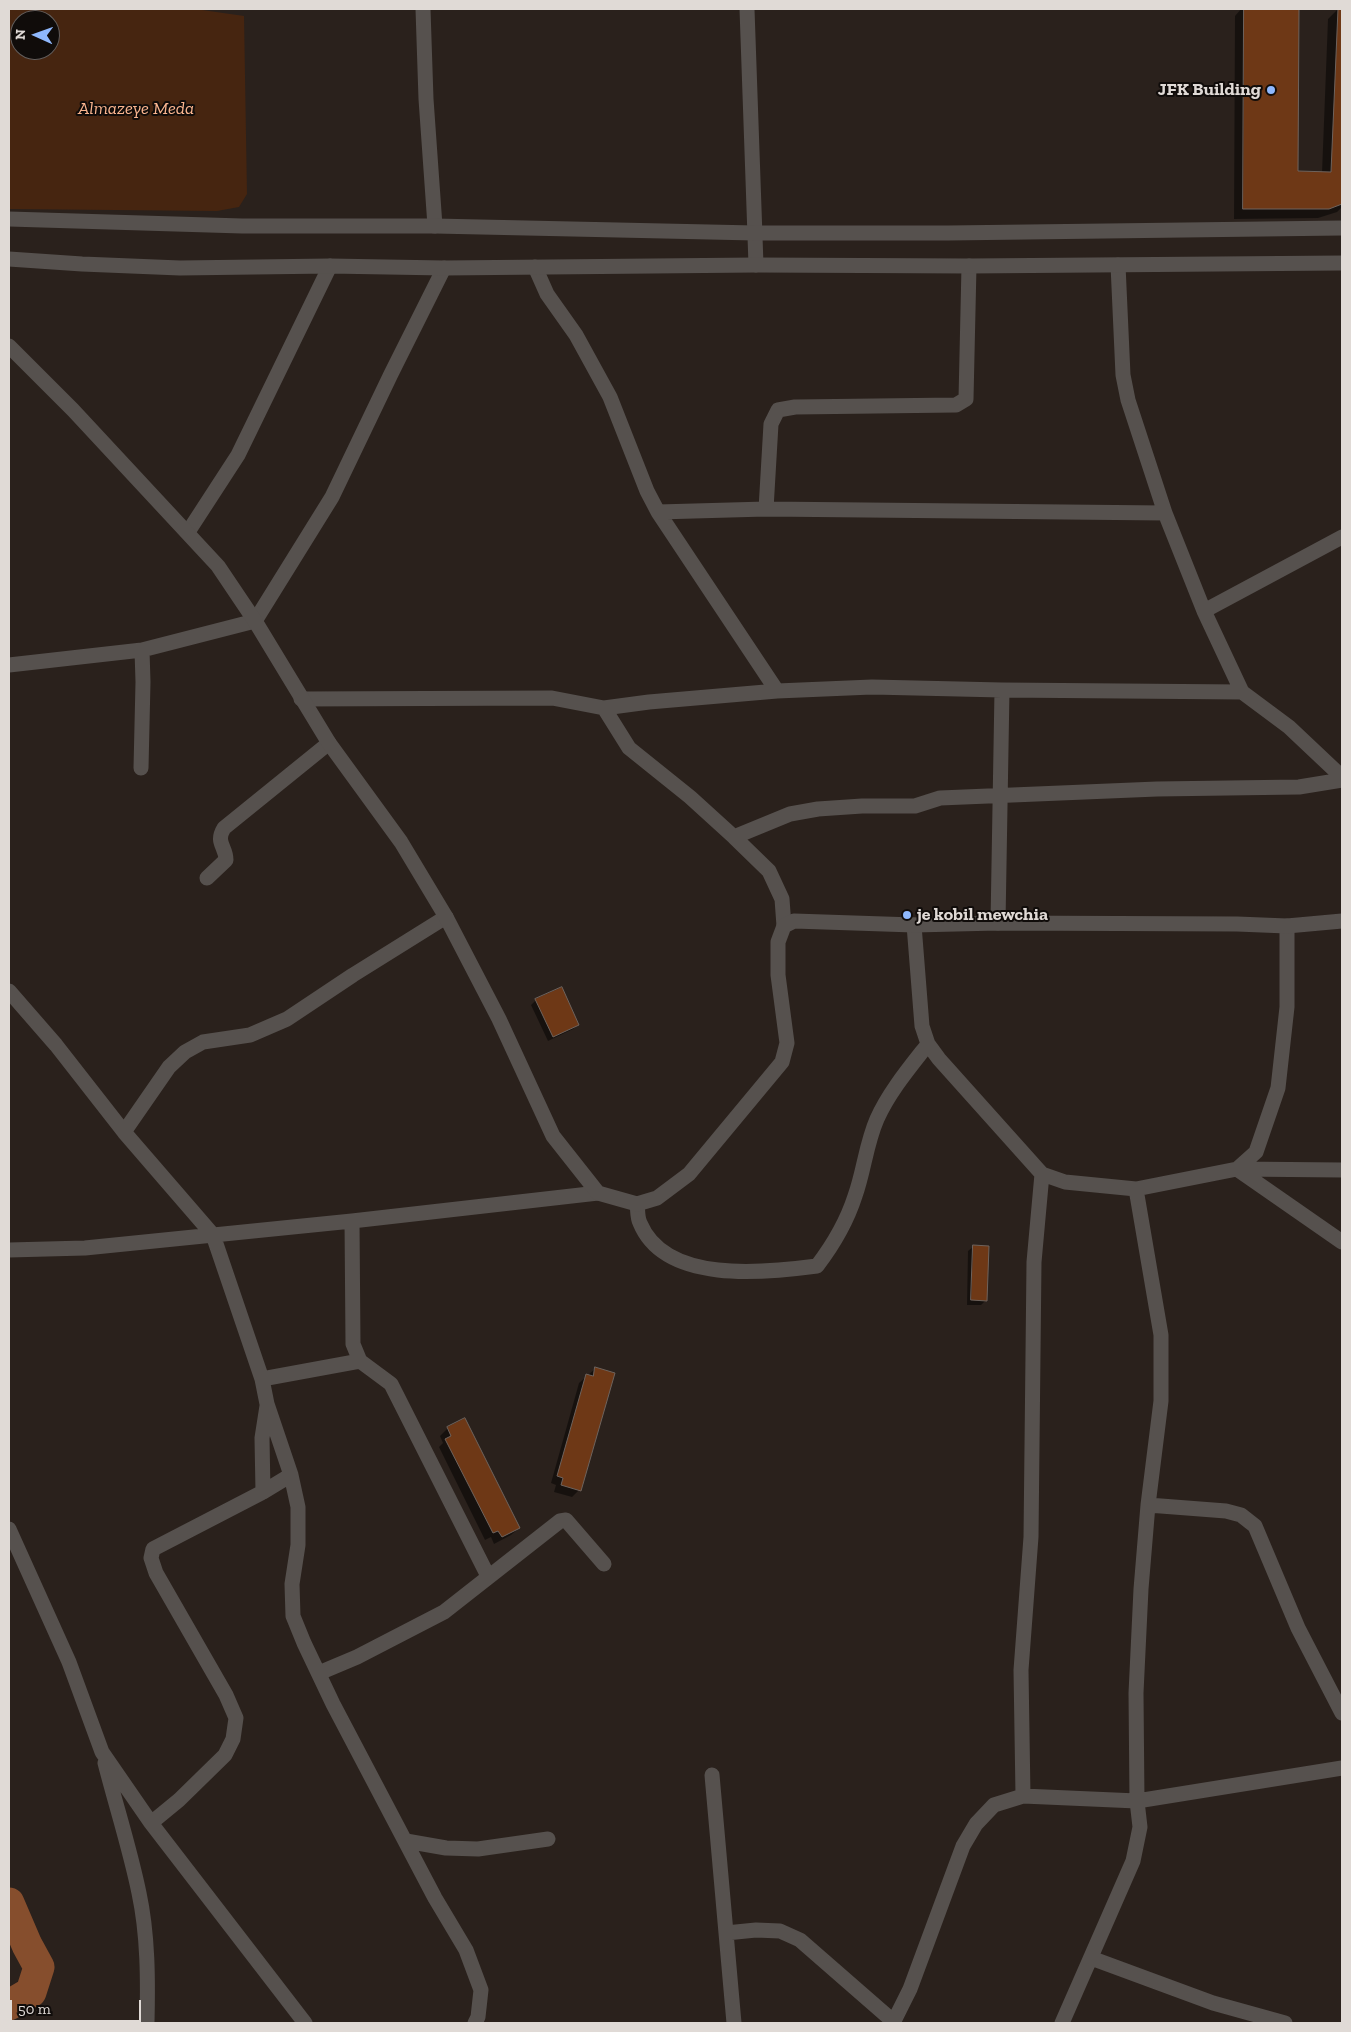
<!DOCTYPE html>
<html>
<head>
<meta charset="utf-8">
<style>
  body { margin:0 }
  #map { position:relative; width:1351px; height:2032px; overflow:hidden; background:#2a211c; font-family:"Zilla Slab",serif }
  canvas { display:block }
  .frame { position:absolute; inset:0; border:10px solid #e0dad6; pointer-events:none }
  .north { position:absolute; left:10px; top:10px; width:50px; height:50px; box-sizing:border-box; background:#100c0a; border:1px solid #635e5c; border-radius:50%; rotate:272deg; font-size:14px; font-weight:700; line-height:20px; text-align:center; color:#e0dad6 }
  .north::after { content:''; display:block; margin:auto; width:18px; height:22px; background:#8fb8fd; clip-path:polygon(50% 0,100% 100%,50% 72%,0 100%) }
  .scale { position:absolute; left:10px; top:2000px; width:131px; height:22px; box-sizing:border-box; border:2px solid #e0dad6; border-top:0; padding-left:6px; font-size:15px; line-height:18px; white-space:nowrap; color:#e0dad6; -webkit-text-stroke:4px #100c0a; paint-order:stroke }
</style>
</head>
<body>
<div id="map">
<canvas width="1351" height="2032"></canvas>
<div class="frame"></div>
<div class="north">N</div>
<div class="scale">50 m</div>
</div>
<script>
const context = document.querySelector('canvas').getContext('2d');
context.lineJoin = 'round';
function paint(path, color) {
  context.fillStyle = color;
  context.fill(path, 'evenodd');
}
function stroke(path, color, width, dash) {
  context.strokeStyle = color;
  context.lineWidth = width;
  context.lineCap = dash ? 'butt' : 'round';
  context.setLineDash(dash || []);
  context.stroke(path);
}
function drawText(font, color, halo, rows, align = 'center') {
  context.font = font + ' "Zilla Slab",serif';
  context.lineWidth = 4;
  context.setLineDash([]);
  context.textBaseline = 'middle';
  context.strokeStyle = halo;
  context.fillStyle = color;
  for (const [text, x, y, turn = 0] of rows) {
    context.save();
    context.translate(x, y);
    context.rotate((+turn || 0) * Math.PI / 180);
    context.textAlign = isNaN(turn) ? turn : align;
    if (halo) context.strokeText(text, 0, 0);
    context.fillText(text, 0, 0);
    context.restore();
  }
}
const green = new Path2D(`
  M9,9h186l49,7 3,178 -8,13 -22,4 -208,-2zM20,20h30v30h-30z`);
const shadow = new Path2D(`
  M1241,9h56v163l25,1 6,-154 10,-10 4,1v197l-5,5 -19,6 -84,1 1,-203z
  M536,1000l42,24 -5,5 -25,12 -17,-36z
  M973,1247l13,53 -5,5h-14l1,-54z
  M596,1368l-17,122 -7,7 -18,-5 2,-7 -5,-2 28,-100z
  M448,1428l71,100 -8,7 -17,9 -3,-7 -6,3 -46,-93 4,-4 -3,-7z`);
const river = new Path2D(`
  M9,1903l18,42 12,22 -8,25 -22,13`);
const building = new Path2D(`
  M1244,9h55l-1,162 33,1 7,-163h4v195l-13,5h-86z
  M562,987l17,38 -26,12 -18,-38z
  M973,1245l16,1 -2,55 -16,-1z
  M595,1367l20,6 -34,118 -20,-6 2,-7 -6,-2 29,-102 7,2z
  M465,1418l55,110 -18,9 -4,-6 -5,2 -48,-94 6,-3 -4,-9z`);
const minor = new Path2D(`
  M423,9l3,90 9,127
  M747,9l9,256
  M1118,265l5,110 5,25 37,113 39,98 38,81 47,35 53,50
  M535,267l12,27 29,41 34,62 37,94 11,21 119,179
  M766,509l5,-85 7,-14 17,-3 161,-2 10,-6 3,-133
  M658,512l108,-3 399,4
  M188,532l50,-77 92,-189
  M1204,611l138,-74
  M9,665l133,-15 113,-29 77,-124 59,-123 53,-106
  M301,699l251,-1 52,10 45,-6 128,-11 95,-4 130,3 240,2
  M604,708l25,40 61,49 44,40 35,34 13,28 2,27
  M141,768l2,-86 -1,-32
  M734,837l56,-23 28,-5 44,-3h53l25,-8 217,-9 142,-2 43,-7
  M207,878l19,-18c0,-14 -11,-17 -2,-32l105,-85
  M998,923l4,-233
  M914,925l8,101 6,18 11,15 103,115 23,8 71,7 101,-20 105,1
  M1287,926v81l-9,81 -22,64 -19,17 105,73
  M9,991l47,54 68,87 89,103 49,144 5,25 24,71 7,32v38l-6,39 1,32 11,27 29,61 102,194 31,52 15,40 -3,27 -3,6
  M124,1132l45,-65 16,-15 18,-10 47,-7 37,-16 66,-44 93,-58
  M637,1204c1,5 0,13 3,19 25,61 124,50 177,43 16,-21 30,-45 38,-70 9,-25 11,-52 22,-77 12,-27 33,-52 51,-75
  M352,1221l1,123 7,17 31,23 97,192
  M9,1250l76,-2 267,-27 246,-28
  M262,1379l98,-18
  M263,1492l-1,-54 5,-32
  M1148,1505l78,6 15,4 14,11 43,102 44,85
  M9,1529l60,133 33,90 49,71 154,200
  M319,1673l38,-16 87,-45 116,-91 6,-1 38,44
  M105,1763c11,43 25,86 34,130 9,42 9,87 8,130
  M712,1775l22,248
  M1023,1796l-2,-126 10,-133 3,-275 8,-88
  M151,1823l28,-23 46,-45 8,-16 3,-21 -10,-23 -70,-122 -5,-15 2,-9 110,-57 28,-17
  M406,1841l40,7 32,1 70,-10
  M726,1933l30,-3 24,1 20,9 94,82
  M1091,1958l122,45 72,20
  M893,2023l17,-34 53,-143 13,-22 18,-19 29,-9 114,5 205,-33
  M1062,2023l71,-162 7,-34 -3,-26 -1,-108 5,-104 7,-84 13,-104v-66l-25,-146`);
const tertiary = new Path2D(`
  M9,219l233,7h193l320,7h193l394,-5
  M9,259l73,5 98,4 150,-2 114,2 312,-3 213,1 373,-3
  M9,346l64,64 145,156 37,55 74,122 72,99 45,75 53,102 54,117 45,57 39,11 20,-6 32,-24 93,-112 5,-19 -9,-68v-33l6,-16 10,-5 120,4 84,-2 239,1 50,2 55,-5`);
const markers = [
  [1271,90,5,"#8fb8fd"],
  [907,915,5,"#8fb8fd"]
];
const poiNames = [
  ["JFK Building",1261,90],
  ["je kobil mewchia",917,915,"left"]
];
const parkNames = [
  ["Almazeye Meda",136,109]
];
paint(green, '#462510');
paint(shadow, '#0007');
stroke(river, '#864e2d', 31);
paint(building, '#6e3816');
stroke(building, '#6e635d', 1);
stroke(minor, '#56514e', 15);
stroke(tertiary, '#56514e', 15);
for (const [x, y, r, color] of markers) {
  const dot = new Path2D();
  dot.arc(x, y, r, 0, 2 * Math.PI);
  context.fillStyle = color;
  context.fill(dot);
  stroke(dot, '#100c0a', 2);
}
drawText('bold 18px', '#e0dad6', '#100c0a', poiNames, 'right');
drawText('italic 18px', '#fab58f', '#100c0a', parkNames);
</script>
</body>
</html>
